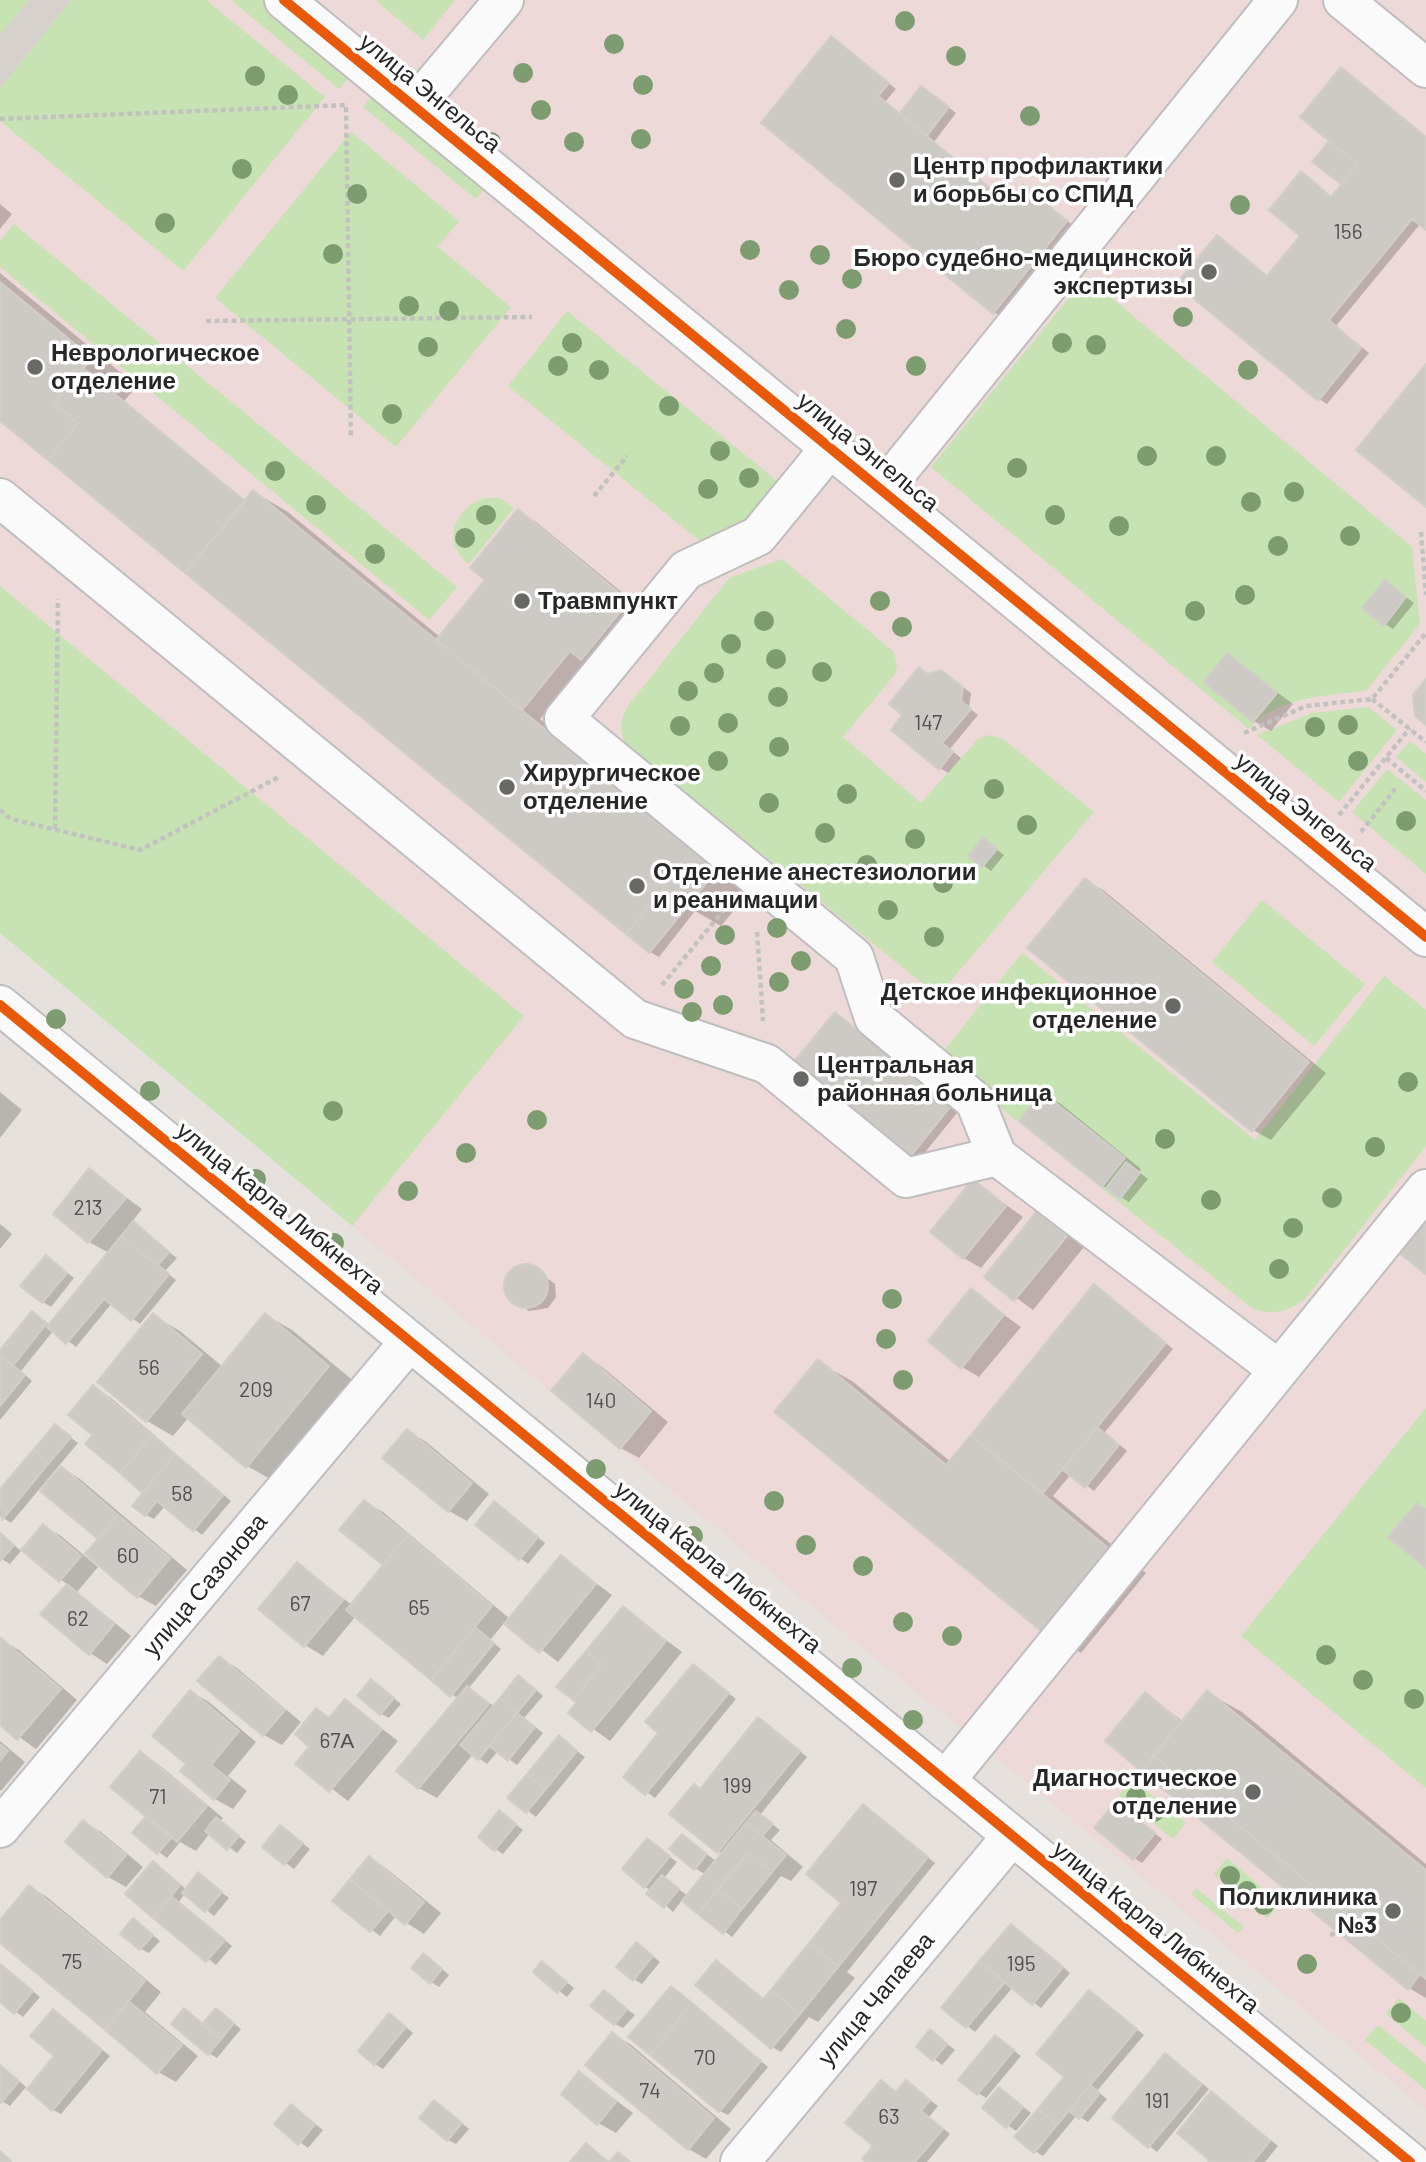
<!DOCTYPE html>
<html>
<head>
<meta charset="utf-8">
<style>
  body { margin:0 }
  canvas { display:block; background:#e6e1dc }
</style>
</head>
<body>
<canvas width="1426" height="2162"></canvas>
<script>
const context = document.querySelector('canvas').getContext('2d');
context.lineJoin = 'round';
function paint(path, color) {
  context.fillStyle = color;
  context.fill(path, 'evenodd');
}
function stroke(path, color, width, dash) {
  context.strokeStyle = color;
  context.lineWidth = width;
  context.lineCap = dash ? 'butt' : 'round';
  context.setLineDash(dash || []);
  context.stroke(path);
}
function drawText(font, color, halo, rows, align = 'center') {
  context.font = font + ' Barlow,sans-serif';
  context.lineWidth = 7;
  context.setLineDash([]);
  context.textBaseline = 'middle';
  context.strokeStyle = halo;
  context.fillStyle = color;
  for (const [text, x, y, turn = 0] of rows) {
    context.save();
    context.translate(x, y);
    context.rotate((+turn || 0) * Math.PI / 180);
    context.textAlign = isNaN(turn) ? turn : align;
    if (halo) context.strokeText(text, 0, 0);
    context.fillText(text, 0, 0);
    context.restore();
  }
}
const medical = new Path2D(`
  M0,0h1426v2110l-806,-661 -620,-516z`);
const green = new Path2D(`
  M0,0h29l-29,35z
  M71,0h135l119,97 -142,174 -183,-150v-33z
  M231,0h35l87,72 -14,17z
  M375,0h80l-32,40z
  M378,89l112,93 -14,17 -113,-92z
  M351,132l108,89 -21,26 73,60 -115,140 -181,-149z
  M14,224l443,363 -28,33 -429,-353v-26z
  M1086,277l326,270 8,77 -54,67c-38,4 -90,6 -117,38l-318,-262z
  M567,311l214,173 -29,37 -51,21 -193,-156z
  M485,498h15l14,10 -45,56c-28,-21 -15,-56 16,-66z
  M782,559l112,93 3,14 -2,8 -52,63 78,66 57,-64 12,-4 13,4 91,73 -156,184 -313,-253c-6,-15 -5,-24 3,-37l101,-128z
  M0,586l524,430 -172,210 -352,-293z
  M1368,707l29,23 -58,72 -82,-67 55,-22z
  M1410,741l16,13v28l-30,-25z
  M1387,769l39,31v74l-74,-62z
  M1262,900l103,84 -51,62 -102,-84z
  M1022,953l233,187 129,-164 42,34v136l-120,152c-16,14 -33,17 -53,11l-315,-251z
  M1426,1408v380l-185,-152z
  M1132,1779l54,44 -13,16 -54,-44z
  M1227,1858l53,45 -12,15 -54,-44z
  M1196,1888l48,39 -6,6 -47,-39z
  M1399,1998l27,23v26l-40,-33z
  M1378,2025l48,39v26l-61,-50z`);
const plaza = new Path2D(`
  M29,0h42l-71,88v-53z`);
const shadow = new Path2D(`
  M832,38l64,51 -11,13 16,13 29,-22 26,20 -22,29 75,62 23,-13 43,36 -73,90 -8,-5z
  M1350,75l76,62v90l-5,-4 -85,103 33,27 -42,51 -8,-5 -102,-162 51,40 34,-41 -1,-63 31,24 11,-13 -28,-23 17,-20z
  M0,204l12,10 -12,15z
  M0,273l137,113 -13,15 122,101 8,-10 34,20 152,125 47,-57 31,-69 18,11 110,90 -59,50 -47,57 210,172 -29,35 -26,-15 -36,46 -9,-5 -650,-533z
  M1386,582l28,21 -21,26 -8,-5z
  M1227,655l66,49 -22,27 -17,-10z
  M920,669l9,6 20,2 22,16 -2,15 9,7 -28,34 11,9 -13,15 -8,-5 -35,-53z
  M984,840l20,15 -13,16 -20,-15z
  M1085,880l18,10 223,183 -55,67 -18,-10z
  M844,1019l113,94 -39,48 -8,-5z
  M0,1092l22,18 -22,28z
  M1043,1094l18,10 80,65 -2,3 9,7 -19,23 -26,-16z
  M90,1171l52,38 -11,14 46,35 -12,13 11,9 -36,44 -28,-21 -36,44 -22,-17 -33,41 11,10 -32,39v-67l32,-40 18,13 59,-73 -20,-11 -34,-29z
  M973,1181l50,36 -42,51 -17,-10z
  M1038,1214l46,33 -51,63 -46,-34z
  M0,1224l12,10 -12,15z
  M54,1262l20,16 -23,29 -8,-5z
  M530,1266l25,18 1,13 -8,11 -19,3 -20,-14 -2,-20 10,-9z
  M971,1291l50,36 -42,50 -17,-10z
  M1103,1291l70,58 -68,83 22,19 -33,40 -23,-17 -18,22 93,77 -65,80 -34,-20 -229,-271 34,19 99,81z
  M266,1315l26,15 63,52 -81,99 -27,-15 -58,-49 -16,19 -26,-15 7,-105 26,15 43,36z
  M583,1356l18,10 67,56 -29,36 -18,-10z
  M93,1387l18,11 120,103 -29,34 -37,-29 -11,13 -8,-4 -1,-23 -58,-49 8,-8z
  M55,1426l23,17 -67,80 -11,-7v-24z
  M407,1431l18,10 64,53 -22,27 -18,-10z
  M62,1468l18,11 107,91 -31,36 -18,-10 -37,-57z
  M365,1502l18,10 127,107 51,-62 51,38 -54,67 -53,-40 -15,18 11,9 -33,40 26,17 24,-29 9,5 16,14 -19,22 19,15 -26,32 -19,-14 -11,13 -14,-10 -36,44 -18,-10 39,-89 -102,-83 -33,40 -18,-11 -45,-37 37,-44 55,41 34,-40 -44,-36z
  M495,1503l50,40 -17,21 -50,-39z
  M43,1526l18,10 37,31 -21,25 54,44 -24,28 -17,-11 -22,-68 -44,-35z
  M0,1533l21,18 -11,13 -10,-6z
  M623,1608l59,44 -72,89 -39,-28 8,-10z
  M1,1640l18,10 58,50 -41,49 -36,-26z
  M219,1658l18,10 64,54 -19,23 -18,-10z
  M693,1666l43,33 -81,99 -30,-22 36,-43z
  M379,1686l22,18 -12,14 -8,-4z
  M191,1692l18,10 47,40 -28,34 19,15 -14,18 -18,-10 -33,-28 6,-7z
  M1208,1693l34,19 184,152v134l-17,-10 -302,-247 38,-47 39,28z
  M346,1701l52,40 -50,60 -50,-38 14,-17 5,-36 14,8z
  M767,1724l40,33 -47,58 20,15 -9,10 32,27 -12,14 -10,-5 -49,61 -49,-38 -10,13 -28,-26 2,-46 30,22 -13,16 24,18 18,-21 -11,-7 -5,-27 27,21 6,-8 -5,-3 -18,-61z
  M559,1738l26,19 -49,60 -26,-20z
  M0,1741l25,21 -24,29 -1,-1z
  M141,1753l17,11 65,54 -3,3 26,21 -9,11 -27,-20 -14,18 -16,-9 -13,16 -33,-25 14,-17z
  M1117,1803l45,36 -20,24 -8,-5z
  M864,1806l71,57 -88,109 8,6 -37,44 -9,-5 -28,35 -9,-5 -48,-80 40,33 80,-97z
  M500,1812l23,18 -20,24 -8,-5z
  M83,1822l18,10 42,35 -17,20 -18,-10z
  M281,1827l29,22 -16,20 -30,-22z
  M370,1858l17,11 54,44 -17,21 -28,-18 -16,20 -45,-35z
  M161,1868l26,22 12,-15 30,23 -15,18 -29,-23 -6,9 53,44 -16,19 -88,-71z
  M30,1887l17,10 114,95 -16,20 53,44 -22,26 -18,-10 -158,-131v-19z
  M134,1920l26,21 -11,12 -8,-4z
  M1019,1931l51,42 -29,35 -28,-21 -38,45 -31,-24z
  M644,1949l16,13 -18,22 -8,-5z
  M432,1960l17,15 -10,12 -8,-5z
  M543,1963l31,25 -7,9 -32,-25z
  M0,1964l40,33 -17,20 -23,-17z
  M671,1988l97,79 -40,48 -8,-4z
  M604,1992l31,23 -12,13 -8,-4z
  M1090,1992l54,43 -47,56 10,8 -19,23 -11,-7 -34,41 -8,-5 32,-74z
  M216,2010l25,19 -24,29 -8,-5 -5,-28z
  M53,2011l57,45 -49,58 -8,-4 4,-54z
  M398,2020l15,13 -30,36 -8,-5z
  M930,2031l25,19 -13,15 -24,-19z
  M612,2034l18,10 101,85 -25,30 -17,-10z
  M996,2037l25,19 -35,42 -8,-5z
  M1166,2055l43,34 -52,63 -43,-34z
  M0,2064l26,23 -16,19 -10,-6z
  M580,2073l53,40 -17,20 -18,-10z
  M882,2082l16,11 9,-11 31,24 -9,11 21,17 -23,28h-58l7,-17z
  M1000,2089l31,24 -15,18 -32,-23z
  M1212,2093l66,53 -13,16h-55z
  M435,2102l34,27 -13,15 -8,-4z
  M291,2106l32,24 -15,18 -32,-24z`);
const building = new Path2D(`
  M831,36l58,47 -11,13 130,107 15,-19 44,37 -74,93 -232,-191z
  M1341,67l85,70v93l-14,-11 -83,101 32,28 -43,53 -142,-117 41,-49 50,41 33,-40 -31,-26 32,-39 30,26 26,-33 -57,-47z
  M921,86l28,21 -22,29 -28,-22z
  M1329,141l28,23 -16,20 -29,-22z
  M0,282l92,76 -38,45 24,20 -30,37 -48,-39z
  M1426,364v143l-70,-57z
  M83,368l162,133 -60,72 -137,-113 30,-37 -24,-20z
  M253,490l464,380 -31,38 -23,-19 -37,45 -441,-361z
  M518,509l111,92 -48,59 -11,-9 -48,59 -86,-70 49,-60 -15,-12z
  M1385,580l21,17 -22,29 -22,-18z
  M1227,653l50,40 -24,29 -49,-40z
  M919,667l8,7 14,-4 22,17 -2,14 10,8 -29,34 11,9 -14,18 -48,-40 11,-15 -13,-11z
  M1426,679v46l-11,-9 -2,-21z
  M983,837l14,12 -15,18 -14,-11z
  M1085,878l224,184 -57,70 -225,-184z
  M663,889l23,19 -37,45 -23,-19z
  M835,1012l115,95 -41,51 -116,-95z
  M1042,1092l83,66 -23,29 -83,-66z
  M1126,1162l14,11 -20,26 -14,-11z
  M89,1168l37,30 -38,45 -35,-29z
  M973,1179l33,27 -43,53 -33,-27z
  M1037,1211l30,25 -53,65 -30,-24z
  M1426,1217v56l-1,1 -27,-22z
  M133,1221l36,31 -11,13 -37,-29z
  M121,1236l48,38 -38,47 -27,-22 -38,45 -19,-17z
  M46,1255l21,18 -25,30 -22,-17z
  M504 1286a22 22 0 1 1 44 0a22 22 0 1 1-44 0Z
  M1094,1284l72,59 -124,151 -71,-59z
  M971,1288l33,27 -43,54 -33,-28z
  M32,1311l15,12 -34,43 -13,-11v-5z
  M153,1313l49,41 -56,68 -49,-40z
  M265,1313l64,53 -83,102 -64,-54z
  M583,1353l68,58 -31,38 -69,-58z
  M0,1355l25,20 -25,31z
  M818,1359l128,106 25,-30 142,117 -67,83 -272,-223z
  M93,1385l59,50 -32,38 -35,-29 7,-9 -24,-20z
  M55,1424l16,13 -22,26 -15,-14z
  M1097,1427l22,18 -34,43 -22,-18z
  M407,1429l65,54 -24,29 -66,-54z
  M152,1435l23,19 -33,39 -22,-20z
  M34,1449l15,14 -47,57 -2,-31z
  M175,1454l48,41 -30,36 -36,-30 -12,15 -13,-10z
  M61,1466l57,49 -20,24 -58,-48z
  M364,1500l44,35 -25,30 -44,-35z
  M494,1501l44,36 -19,23 -44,-35z
  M1417,1503l9,7v58l-38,-31z
  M118,1515l52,43 -33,40 -52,-44z
  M43,1524l38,32 -22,26 -38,-32z
  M0,1533l14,12 -14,16z
  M408,1535l84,71 -61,74 -85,-70z
  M561,1555l35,29 -57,69 -35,-29z
  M297,1562l46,38 -39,47 -46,-38z
  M67,1584l47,40 -25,31 -49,-41z
  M623,1606l43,35 -75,91 -23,-19 8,-10 -3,-3 29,-36 -16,-13z
  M475,1627l19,16 -44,54 -19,-17z
  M1,1638l60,51 -44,51 -17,-15z
  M586,1651l16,13 -29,36 -17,-13z
  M219,1656l66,54 -22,26 -66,-55z
  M693,1664l36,29 -84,102 -22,-18 35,-44 -13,-11z
  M518,1675l18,15 -19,23 -17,-15z
  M371,1679l23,19 -14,17 -23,-19z
  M467,1686l22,18 -71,85 -22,-18z
  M190,1690l49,41 -28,34 19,15 -16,20 -34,-29 6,-7 -34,-28z
  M1207,1690l219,180v109l-272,-223z
  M1145,1692l36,30 -40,49 -36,-30z
  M500,1698l17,15 -39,47 -18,-15z
  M345,1699l37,30 -53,63 -34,-28 14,-17 -14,-13 21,-26 13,10z
  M517,1713l18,14 -27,34 -19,-15z
  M758,1717l42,34 -83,102 -48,-39 25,-30 6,5z
  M559,1735l18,16 -32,39 -18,-16z
  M0,1744l8,7 -8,10z
  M140,1751l67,55 -30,36 -67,-55z
  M1154,1756l266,218 -12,16 -267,-219z
  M527,1774l18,16 -19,23 -19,-15z
  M1116,1801l39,32 -22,27 -39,-32z
  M863,1804l65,53 -90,110 -29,-24 32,-40 -35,-29z
  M499,1810l17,14 -22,27 -16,-14z
  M756,1811l17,13 -11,12 -16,-13z
  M146,1816l26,21 -15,17 -25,-21z
  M216,1817l23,19 -12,14 -22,-19z
  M83,1820l43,35 -19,23 -42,-36z
  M746,1823l40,32 -14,17 -24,-19 -50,61 -16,-13z
  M280,1825l23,18 -19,22 -22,-18z
  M682,1834l25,20 -13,16 -25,-21z
  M647,1838l23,18 -26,32 -22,-19z
  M748,1853l24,19 -30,37 -25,-19z
  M369,1856l55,46 -19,23 -55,-46z
  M153,1861l27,24 -27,33 -28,-24z
  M198,1872l24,20 -17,20 -23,-19z
  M662,1875l17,14 -15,19 -18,-14z
  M350,1879l38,32 -18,21 -38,-31z
  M29,1885l116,96 -40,49 -105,-87v-23z
  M717,1890l25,19 -19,25 -25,-20z
  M171,1896l54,44 -19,22 -53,-44z
  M133,1918l20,17 -13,15 -20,-16z
  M1011,1924l52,43 -31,38 -53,-44z
  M636,1942l17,14 -20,25 -17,-14z
  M809,1943l29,24 -38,47 -29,-24z
  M423,1953l19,16 -12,15 -19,-16z
  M716,1960l47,39 8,-9 29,24 -29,35 -76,-64z
  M542,1961l25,21 -10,11 -24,-21z
  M979,1961l26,21 -39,46 -25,-20z
  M0,1964l33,27 -19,23 -14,-12z
  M671,1986l21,17 -42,52 -22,-18z
  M604,1990l23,19 -13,16 -24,-19z
  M1089,1990l48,39 -80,96 -19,-16 26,-32 -28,-23z
  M128,2001l54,44 -25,29 -52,-44z
  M692,2003l69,58 -42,51 -69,-57z
  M184,2008l37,31 -13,16 -37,-31z
  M216,2008l18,15 -13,16 -19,-15z
  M53,2009l49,41 -50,61 -25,-22 27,-33 -24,-20z
  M389,2013l17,14 -32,38 -16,-14z
  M930,2029l17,15 -14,17 -17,-14z
  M612,2032l102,86 -26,32 -103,-85z
  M995,2035l19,15 -37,45 -19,-15z
  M1165,2053l37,31 -54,64 -36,-30z
  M0,2065l19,16 -18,22 -1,-1z
  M579,2071l37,31 -19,23 -36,-31z
  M881,2080l15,12 10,-12 24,20 -9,11 22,18 -28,33h-49l-4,-3 11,-13 -28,-23z
  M1090,2085l10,8 -21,26 -10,-8z
  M999,2087l24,20 -17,21 -24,-20z
  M1211,2091l59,50 -17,21h-45l1,-2 -32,-27z
  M434,2100l28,23 -15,18 -28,-23z
  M291,2104l24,20 -17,21 -24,-21z
  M1038,2109l19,16 -23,28 -20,-16z
  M586,2143l22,19h-38z
  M0,2151l11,10 -1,1h-10z
  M618,2152l12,10h-21z`);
const path = new Path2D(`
  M0,119l346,-14 5,334
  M206,321l326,-4
  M594,496l33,-40
  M1421,532l5,63
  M1372,699l54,43
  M1244,733l62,-27 66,-7 54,-66
  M1386,758l40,33
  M0,810l11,9 129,31 139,-73
  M1339,815l71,-87
  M55,829l3,-230
  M1361,832l34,-43
  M757,932l6,89
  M662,985l66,-80
  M1331,1936l17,-20`);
const minor = new Path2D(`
  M284,0l1142,937
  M1343,0l83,68
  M414,107l90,-107
  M830,448l-72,88 -72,34 -122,149 290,238 20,61 101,83 22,55
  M882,491l396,-491
  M0,498l635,521 132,45 139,114 91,-22 282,214
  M0,1005l1410,1157
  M945,1781l481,-592
  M0,1828l410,-487
  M740,2162l272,-326`);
const cycleway = new Path2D(`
  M284,0l1142,937
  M0,1005l1410,1157`);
const trees = [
  [905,21],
  [614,44],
  [956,56],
  [523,73],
  [255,76],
  [643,85],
  [288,95],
  [541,110],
  [1030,116],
  [641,139],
  [491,142],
  [574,142],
  [242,169],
  [357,194],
  [1240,205],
  [165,223],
  [750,250],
  [333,254],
  [820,255],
  [852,279],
  [789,290],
  [409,306],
  [449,311],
  [1183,317],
  [846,329],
  [572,343],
  [1062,343],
  [1096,345],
  [428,347],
  [558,366],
  [916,366],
  [599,370],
  [1248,370],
  [669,406],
  [392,414],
  [720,451],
  [1147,456],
  [1216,456],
  [1017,468],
  [275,471],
  [749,478],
  [708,489],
  [1294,492],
  [1251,502],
  [316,505],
  [486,515],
  [1055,515],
  [1119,526],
  [1350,536],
  [465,538],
  [1278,546],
  [375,554],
  [1245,595],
  [880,601],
  [1195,611],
  [764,621],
  [902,627],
  [731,644],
  [776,659],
  [822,672],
  [714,673],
  [688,691],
  [778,697],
  [728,723],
  [1348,725],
  [680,726],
  [1315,727],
  [779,747],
  [718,761],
  [1358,761],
  [994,789],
  [847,794],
  [769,803],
  [1406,821],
  [1027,825],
  [825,833],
  [915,839],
  [867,865],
  [943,883],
  [888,910],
  [777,928],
  [725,935],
  [934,937],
  [801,961],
  [711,966],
  [779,982],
  [684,989],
  [723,1005],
  [692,1012],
  [56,1019],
  [1408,1082],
  [150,1091],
  [333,1111],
  [537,1120],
  [1165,1139],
  [1375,1147],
  [466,1153],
  [256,1179],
  [408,1191],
  [1332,1198],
  [1211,1200],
  [1293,1228],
  [334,1243],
  [1279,1269],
  [892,1299],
  [886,1339],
  [903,1380],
  [596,1469],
  [774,1501],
  [693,1536],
  [806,1545],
  [863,1566],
  [903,1622],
  [952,1636],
  [1326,1655],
  [852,1668],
  [1363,1680],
  [1414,1699],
  [913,1720],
  [1136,1797],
  [1154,1812],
  [1230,1876],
  [1247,1891],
  [1264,1905],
  [1307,1964],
  [1401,2013]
];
const markers = [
  [897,180,9,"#6a6866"],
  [1209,272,9,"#6a6866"],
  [35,367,9,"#6a6866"],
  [522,601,9,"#6a6866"],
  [507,787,9,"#6a6866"],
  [637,886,9,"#6a6866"],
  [1173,1006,9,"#6a6866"],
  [801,1079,9,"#6a6866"],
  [1253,1792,9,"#6a6866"],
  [1393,1911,9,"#6a6866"]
];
const numberNames = [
  ["156",1348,232],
  ["147",928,723],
  ["213",88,1208],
  ["56",149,1368],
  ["209",256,1390],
  ["140",601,1401],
  ["58",182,1494],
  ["60",128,1556],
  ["67",300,1604],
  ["65",419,1608],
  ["62",78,1619],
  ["67А",337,1741],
  ["199",737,1786],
  ["71",158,1797],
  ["197",863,1889],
  ["75",72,1962],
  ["195",1021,1964],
  ["70",705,2058],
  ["74",650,2091],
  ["191",1157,2101],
  ["63",889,2117]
];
const streetNames = [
  ["улица Энгельса",430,93,39],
  ["улица Энгельса",868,452,39],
  ["улица Энгельса",1306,812,39],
  ["улица Карла Либкнехта",280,1208,39],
  ["улица Карла Либкнехта",718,1567,39],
  ["улица Сазонова",205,1585,-50],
  ["улица Карла Либкнехта",1156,1927,39],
  ["улица Чапаева",876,1999,-50]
];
const poiNames = [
  ["Центр профилактики",913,166],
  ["и борьбы со СПИД",913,194],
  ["Бюро судебно-медицинской",1193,258,"right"],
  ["экспертизы",1193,286,"right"],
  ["Неврологическое",51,353],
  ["отделение",51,381],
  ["Травмпункт",538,601],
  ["Хирургическое",523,773],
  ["отделение",523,801],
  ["Отделение анестезиологии",653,872],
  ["и реанимации",653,900],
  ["Детское инфекционное",1157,992,"right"],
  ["отделение",1157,1020,"right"],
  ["Центральная",817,1065],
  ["районная больница",817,1093],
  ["Диагностическое",1237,1778,"right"],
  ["отделение",1237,1806,"right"],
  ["Поликлиника",1377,1897,"right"],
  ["№3",1377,1925,"right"]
];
paint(medical, '#eddad8');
paint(green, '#c7e2b3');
paint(plaza, '#d6d2cb');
paint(shadow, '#0003');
paint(building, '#cdcac6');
stroke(building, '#d1cdc8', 2);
stroke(minor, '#bfbdbe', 42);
stroke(path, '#c2c2c1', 4.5, [5, 3.5]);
stroke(minor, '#fbfafa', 38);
stroke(cycleway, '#e8590c', 10);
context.fillStyle = '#7d9c70';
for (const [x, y] of trees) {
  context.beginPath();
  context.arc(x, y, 10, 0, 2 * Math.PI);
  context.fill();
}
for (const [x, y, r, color] of markers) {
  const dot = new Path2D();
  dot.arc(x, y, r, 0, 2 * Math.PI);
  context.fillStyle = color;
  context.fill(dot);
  stroke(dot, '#fff', 2.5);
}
drawText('21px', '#515050', null, numberNames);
drawText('24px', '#272727', '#fff', streetNames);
drawText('bold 24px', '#272727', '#fff', poiNames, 'left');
</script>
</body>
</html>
